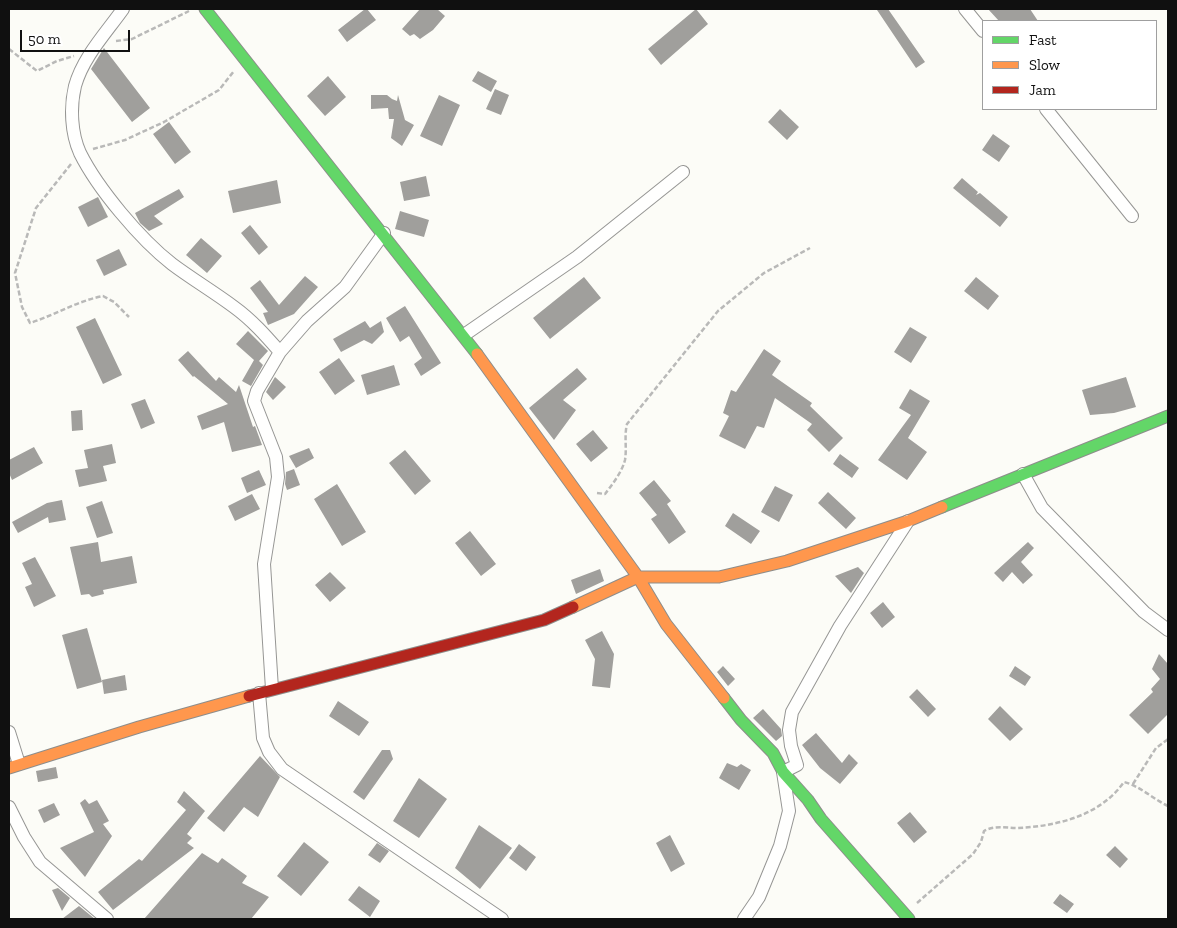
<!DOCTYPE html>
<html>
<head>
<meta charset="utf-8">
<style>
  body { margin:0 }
  #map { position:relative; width:1177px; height:928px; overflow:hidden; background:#fcfcf7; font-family:"Zilla Slab",serif }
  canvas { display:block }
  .frame { position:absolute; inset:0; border:10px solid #101010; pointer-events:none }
  .legend { position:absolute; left:982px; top:20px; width:175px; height:90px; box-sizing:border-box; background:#fff; border:1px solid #9f9f9f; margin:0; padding:6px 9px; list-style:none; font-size:15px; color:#101010 }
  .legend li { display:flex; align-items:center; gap:10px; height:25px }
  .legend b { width:25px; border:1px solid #9f9f9f }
  .scale { position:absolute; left:20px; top:30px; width:110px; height:22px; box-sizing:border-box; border:2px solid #101010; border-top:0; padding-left:6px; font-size:15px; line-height:18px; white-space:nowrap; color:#101010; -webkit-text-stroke:4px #fff; paint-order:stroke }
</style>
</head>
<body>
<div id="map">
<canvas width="1177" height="928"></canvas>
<div class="frame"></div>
<ul class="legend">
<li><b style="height:6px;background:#63d668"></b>Fast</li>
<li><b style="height:6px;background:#ff974d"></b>Slow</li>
<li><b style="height:6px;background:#b3261e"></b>Jam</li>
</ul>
<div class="scale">50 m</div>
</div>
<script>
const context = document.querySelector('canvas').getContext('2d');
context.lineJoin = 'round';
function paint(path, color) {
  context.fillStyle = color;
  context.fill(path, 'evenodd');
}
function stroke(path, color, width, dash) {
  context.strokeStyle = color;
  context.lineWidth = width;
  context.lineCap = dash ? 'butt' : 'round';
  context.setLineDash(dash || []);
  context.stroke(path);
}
const building = new Path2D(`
  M365,9h2l9,11 -29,22 -9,-12z
  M420,9h17l8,7 -12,14 -13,9 -6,-5 -4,2 -8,-7z
  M696,9l12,15 -47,41 -13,-16z
  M879,9h9l37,53 -9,6 -39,-58z
  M988,9h42l8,12h-39z
  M104,48l46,60 -18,14 -41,-53z
  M478,71l19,10 -6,11 -19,-11z
  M328,76l18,21 -21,19 -18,-20z
  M495,89l14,6 -8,20 -15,-6z
  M371,95h16l5,4 5,2 1,-6 7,25 9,5 -12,21 -11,-8 3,-19h-5l-1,-11 -17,1z
  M439,95l21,10 -18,41 -22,-10z
  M780,109l19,18 -12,13 -19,-18z
  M169,122l22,30 -16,12 -22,-30z
  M993,134l17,12 -11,16 -17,-12z
  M426,176l4,20 -26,5 -4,-19z
  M962,178l16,14 -2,3 4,-2 28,24 -8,10 -47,-39z
  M277,180l4,23 -48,10 -5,-22z
  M179,189l5,8 -30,19 9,8 -14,7 -9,-8 -5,-10z
  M98,197l10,20 -20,10 -10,-20z
  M400,211l29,9 -5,17 -29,-8z
  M250,225l18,22 -9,8 -18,-22z
  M201,238l21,18 -15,17 -21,-18z
  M119,249l8,16 -23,11 -8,-16z
  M305,276l13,11 -24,27 -26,11 -5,-12 5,-1 -18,-24 10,-8 19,25z
  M584,277l17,21 -51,41 -17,-21z
  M976,277l23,19 -11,14 -24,-19z
  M405,306l36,57 -20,13 -7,-12 8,-6 -13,-22 -9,6 -14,-24z
  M95,318l27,57 -19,9 -27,-57z
  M365,321l5,7 11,-7 3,11 -12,12 -8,-4 -23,12 -8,-13z
  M910,327l17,10 -16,26 -17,-11z
  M248,331l20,20 -9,10 4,4 -12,21 -9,-5 12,-21 -18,-16z
  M764,349l17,12 -9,14 40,28 -2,3 33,32 -14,14 -22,-22 5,-6 -37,-26 -11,30 -7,-2 -12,23 -26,-13 10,-20 -6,-3 8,-23 5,2z
  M188,351l28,30 3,-4 17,15 3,-7 14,42 2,-1 7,19 -30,7 -8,-30 -22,8 -5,-14 31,-12 -34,-28 -1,1 -15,-17z
  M339,358l16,23 -20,14 -16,-23z
  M394,365l6,20 -33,10 -6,-20z
  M577,368l10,11 -24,21 13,10 -22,30 -25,-32z
  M275,377l11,10 -13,13 -7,-8z
  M1126,377l10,30 -22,6 -24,2 -8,-25z
  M910,389l20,12 -22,37 19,14 -20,28 -29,-20 33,-45 -12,-7z
  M145,399l10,24 -14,6 -10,-25z
  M82,410l1,20 -11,1 -1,-20z
  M593,430l15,18 -17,14 -15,-18z
  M112,444l4,19 -13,3 4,15 -28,6 -4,-17 13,-2 -4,-18z
  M34,447l9,16 -31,17 -3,-7v-13z
  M309,448l5,10 -18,10 -7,-12z
  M405,450l26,31 -16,14 -26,-32z
  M840,454l19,14 -7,10 -19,-14z
  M294,469l6,16 -13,5 -2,-6 1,-12z
  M259,470l7,15 -19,8 -6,-15z
  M654,480l17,21 -4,3 19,28 -17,12 -18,-25 6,-4 -18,-22z
  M337,484l29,48 -24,14 -28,-47z
  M775,486l18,9 -14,27 -18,-10z
  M828,492l28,26 -10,11 -28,-26z
  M252,494l8,15 -25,12 -7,-15z
  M62,500l4,20 -17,3 -1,-6 -30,16 -6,-11 35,-19z
  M102,501l11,32 -16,5 -11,-31z
  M733,513l27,18 -9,13 -26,-18z
  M470,531l26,33 -15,12 -26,-33z
  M98,542l3,20 31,-6 5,27 -34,7 1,4 -12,3 -3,-3 -8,1 -11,-48z
  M1028,542l6,6 -13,14 12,13 -10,9 -11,-12 -9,10 -9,-9z
  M35,557l21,39 -22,11 -9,-20 7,-3 -10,-21z
  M858,567l6,6 -13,20 -16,-17z
  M600,569l4,12 -28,13 -5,-14z
  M330,572l16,16 -16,14 -15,-17z
  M883,602l12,15 -13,11 -12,-15z
  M87,628l15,54 -25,7 -15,-54z
  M602,631l12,23 -4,34 -18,-2 3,-27 -10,-19z
  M1159,654l9,10v50l-20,20 -19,-19 24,-23 -2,-3 9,-10 -8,-10z
  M723,666l12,13 -7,7 -11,-14z
  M1015,666l16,11 -6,9 -16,-10z
  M125,675l2,15 -23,4 -2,-14z
  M917,689l19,20 -8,8 -19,-20z
  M338,701l31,21 -10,14 -30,-20z
  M1000,706l23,23 -13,12 -22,-22z
  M763,709l18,20 1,7 -6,5 -23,-23z
  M816,733l26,30 7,-9 9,9 -18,21 -20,-16 -18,-23z
  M382,750h8l3,9 -29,41 -11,-8z
  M260,756l20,21 -22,40 -14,-10 -20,25 -17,-14z
  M727,763l10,4 4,-3 10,6 -12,20 -20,-12z
  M56,767l2,11 -20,4 -2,-11z
  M419,778l28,21 -28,39 -26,-17z
  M184,791l21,20 -18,23 5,4 -5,5 7,5 -81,62 -15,-18 41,-33 3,2 44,-51 -9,-8z
  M85,799l4,5 8,-4 12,21 -6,3 9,12 -27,41 -25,-29 34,-16 -14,-29z
  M54,803l6,12 -16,8 -6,-13z
  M910,812l17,20 -13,11 -17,-20z
  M479,825l33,23 -32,41 -25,-21z
  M670,835l15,29 -14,8 -15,-29z
  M304,842l25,20 -28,34 -24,-20z
  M377,843l12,8 -9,12 -12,-8z
  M519,844l17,13 -10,14 -17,-13z
  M1115,846l13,13 -8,9 -14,-13z
  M202,853l16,10 4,-5 25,18 -5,7 27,14 -18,22h-107z
  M359,886l21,15 -10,16 -22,-17z
  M58,888l12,10 -8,13 -10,-21z
  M1060,894l14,10 -7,9 -14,-10z
  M79,906l16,13h-33z`);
const path = new Path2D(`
  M116,41l16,-2 57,-28
  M9,49l28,22 20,-10 17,-5
  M93,149l32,-9 39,-18 55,-32 15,-19
  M71,164l-35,44 -21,65 7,34 8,16c25,-8 47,-22 73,-27l11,6 15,15
  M597,493l8,1c7,-9 17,-22 20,-34 2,-12 -1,-24 2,-36l91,-113 46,-38 46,-25
  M1133,784l23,-36 12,-9
  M917,903l56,-49 8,-12 3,-11c11,-6 21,-3 34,-3 39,-2 82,-12 106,-46 16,4 29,17 44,24`);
const street = new Path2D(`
  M123,9c-17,24 -40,48 -48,77 -5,21 -4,47 5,67 18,36 60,86 92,111 20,15 42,28 62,43 18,13 32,29 46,45
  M965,9l18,22
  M1046,109l86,107
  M464,335l113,-78 106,-85
  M1023,474l19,34 102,104 24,18
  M272,689l-8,-125 14,-87 -2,-20 -22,-56 3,-10 23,-39 27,-31 38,-34 39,-54
  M259,693l4,45 6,14 13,17 220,150
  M9,732l10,32
  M9,807l15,30 16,25 67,57
  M744,919l15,-22 21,-51 9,-35 -6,-39 14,-7 -6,-19 -2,-16 3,-18 48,-86 68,-105`);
const fast = new Path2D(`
  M205,9l272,345
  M942,507l226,-91
  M724,698l17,22 32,33 10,19 25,28 13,19 88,100`);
const slow = new Path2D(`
  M477,354l161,223 28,47 58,74
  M573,607l65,-30h81l68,-16 121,-40 34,-14
  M9,768l130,-41 110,-31`);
const jam = new Path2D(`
  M249,696l295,-76 29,-13`);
paint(building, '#a09f9c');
stroke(street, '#969694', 14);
stroke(fast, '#8d8d8b', 13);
stroke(slow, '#8d8d8b', 13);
stroke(jam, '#8d8d8b', 13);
stroke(path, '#b9b9b8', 2.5, [5, 2.5]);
stroke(street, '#fffffe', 12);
stroke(fast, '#63d668', 11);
stroke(slow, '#ff974d', 11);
stroke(jam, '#b3261e', 11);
</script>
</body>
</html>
